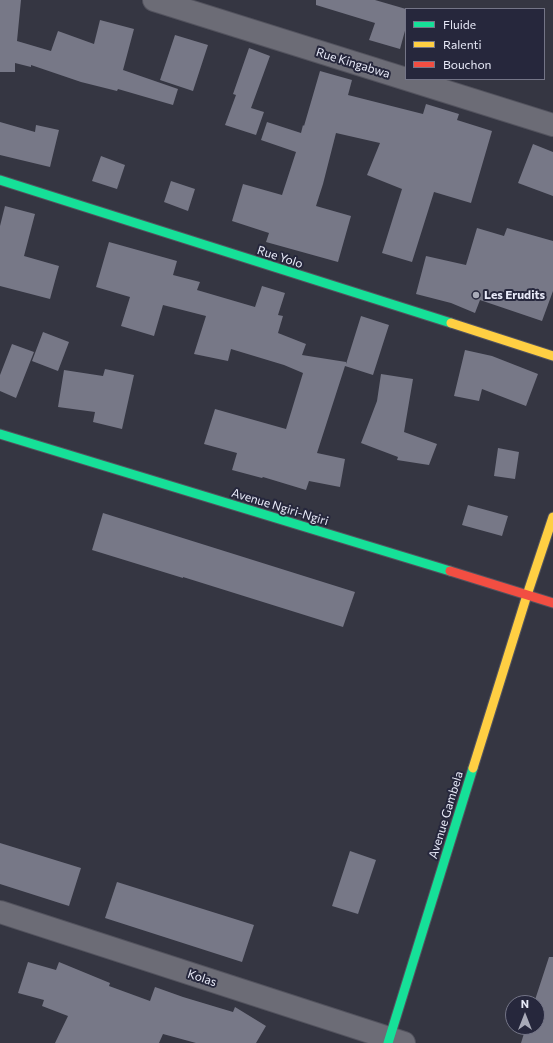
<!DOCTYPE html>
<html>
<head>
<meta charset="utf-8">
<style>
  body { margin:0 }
  #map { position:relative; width:553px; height:1043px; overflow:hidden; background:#353642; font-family:Commissioner,sans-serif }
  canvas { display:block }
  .legend { position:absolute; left:405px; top:8px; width:140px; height:72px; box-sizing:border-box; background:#26273c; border:1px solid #747587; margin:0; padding:5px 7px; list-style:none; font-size:12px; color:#e8eaf8 }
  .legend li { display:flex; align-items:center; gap:8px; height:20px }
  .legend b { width:20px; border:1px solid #747587 }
  .north { position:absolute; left:505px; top:995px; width:40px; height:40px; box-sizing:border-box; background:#26273c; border:1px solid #747587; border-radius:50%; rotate:0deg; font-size:11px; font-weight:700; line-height:16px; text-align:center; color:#e8eaf8 }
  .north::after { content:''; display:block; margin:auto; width:14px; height:18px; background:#a9abb8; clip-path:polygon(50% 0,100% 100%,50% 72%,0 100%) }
</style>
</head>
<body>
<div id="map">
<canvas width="553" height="1043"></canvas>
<ul class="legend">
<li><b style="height:5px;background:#16e098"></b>Fluide</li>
<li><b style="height:5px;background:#ffcf43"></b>Ralenti</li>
<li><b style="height:5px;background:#f24e42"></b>Bouchon</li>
</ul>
<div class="north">N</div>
</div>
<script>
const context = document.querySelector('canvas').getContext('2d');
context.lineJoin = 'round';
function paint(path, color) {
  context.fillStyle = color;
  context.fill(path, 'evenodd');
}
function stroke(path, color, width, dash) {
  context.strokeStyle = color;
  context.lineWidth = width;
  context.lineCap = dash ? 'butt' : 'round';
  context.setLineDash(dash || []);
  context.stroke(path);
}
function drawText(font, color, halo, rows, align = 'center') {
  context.font = font + ' Commissioner,sans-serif';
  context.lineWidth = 4;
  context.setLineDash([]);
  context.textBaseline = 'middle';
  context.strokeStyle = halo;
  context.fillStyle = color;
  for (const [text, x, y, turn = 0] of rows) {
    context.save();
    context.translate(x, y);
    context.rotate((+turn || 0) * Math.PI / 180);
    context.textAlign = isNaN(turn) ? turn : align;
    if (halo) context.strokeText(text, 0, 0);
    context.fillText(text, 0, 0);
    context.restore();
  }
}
const building = new Path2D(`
  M0,0h21l-4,41 34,10 7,-20 36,13 6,-24 34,9 -11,41 55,19 -5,16 -55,-16 -1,2 -36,-9 -50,-17v2l-16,-4v9h-15z
  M316,0h59l31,9v18l-6,22 -31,-9 6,-17 -59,-18z
  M175,35l33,10 -15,46 -33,-11z
  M249,48l21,8 -19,52 13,4 -8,23 -31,-10 11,-30 -3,-1z
  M320,71l32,9 -4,15 75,19 3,-10 33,10 -2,6 35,11 -21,72 -37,-11 -22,70 -30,-9 20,-64 -35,-14 13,-32 -44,-10 -13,51 -7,22 35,10 -13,46 -72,-20 3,-9 -37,-12 11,-37 39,11 14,-43 -35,-12 6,-18 34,11 2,-8 1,1z
  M0,122l35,10 1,-7 23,5 -9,37 -50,-12z
  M533,144l20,8v44l-35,-13z
  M101,156l24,9 -8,24 -25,-8z
  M171,181l24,8 -7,22 -24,-9z
  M5,206l30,8 -11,42 35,10 -9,33 -50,-13v-60z
  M477,228l27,8 3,-8 46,13v50l-11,30 -62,-21 -5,13 -24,-10 -35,-9 10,-38 40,9z
  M109,242l68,19 -4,14 27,7 -3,8 58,17 7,-21 23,7 -7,22 5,1 -5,17 28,11 -4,11 44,7v2l15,-48 28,9 -16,50 -28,-9 -28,87 28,6 -5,28 -31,-6 -3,9 -43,-13 -1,1 -30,-8 5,-17 -33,-9 11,-35 71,20 17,-56 -19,-8 -53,-16 -3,12 -34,-7 12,-38 -43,-11 -9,31 -33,-10 9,-29 -34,-10z
  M43,332l26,10 -11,29 -26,-10z
  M12,344l22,8 -18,46 -16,-7v-16z
  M465,350l27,6 46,18 -12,32 -44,-17 -3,12 -25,-5z
  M105,369l29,6 -12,54 -29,-7 2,-10 -37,-5 6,-37 39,6z
  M381,374l32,5 -9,53 33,12 -8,21 -32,-5 1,-3 -37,-14 16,-42z
  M498,448l21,4 -4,27 -21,-3z
  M468,505l40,11 -6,20 -40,-11z
  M103,513l252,79 -12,35 -160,-50v1l-91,-28z
  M0,843l81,25 -12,38 -69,-22z
  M350,851l26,9 -18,54 -26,-8z
  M117,882l137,43 -12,37 -137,-44z
  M549,957h4v86h-32l5,-16h11v-24h-3z
  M28,962l28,8 3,-8 51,21 -1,3 41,15 5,-14 28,10 50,15 2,-5 31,19 -10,17h-60l-33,-9 -4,9h-104l13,-27 -26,-10 2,-6 -26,-7z`);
const street = new Path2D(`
  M154,0l399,125
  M0,912l404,131`);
const fast = new Path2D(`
  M0,180l451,143
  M0,434l450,137
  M388,1043l85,-275`);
const slow = new Path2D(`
  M451,323l102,33
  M473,768l54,-173 26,-78`);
const jam = new Path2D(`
  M450,571l103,32`);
const markers = [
  [476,295,4,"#a9abb8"]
];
const streetNames = [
  ["Rue Kingabwa",353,63,17],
  ["Rue Yolo",280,257,18],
  ["Avenue Ngiri-Ngiri",280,507,17],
  ["Avenue Gambela",446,815,-73],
  ["Kolas",202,978,18]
];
const poiNames = [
  ["Les Erudits",484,295]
];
paint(building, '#777887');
stroke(street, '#53535e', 24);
stroke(fast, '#53535e', 11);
stroke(slow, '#53535e', 11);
stroke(jam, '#53535e', 11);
stroke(street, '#6c6c76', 22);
stroke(fast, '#16e098', 9);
stroke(slow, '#ffcf43', 9);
stroke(jam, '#f24e42', 9);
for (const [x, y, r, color] of markers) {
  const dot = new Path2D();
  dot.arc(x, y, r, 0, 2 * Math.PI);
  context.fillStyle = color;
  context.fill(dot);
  stroke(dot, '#26273c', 1.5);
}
drawText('12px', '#e8eaf8', '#26273c', streetNames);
drawText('bold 12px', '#e8eaf8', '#26273c', poiNames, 'left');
</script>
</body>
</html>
